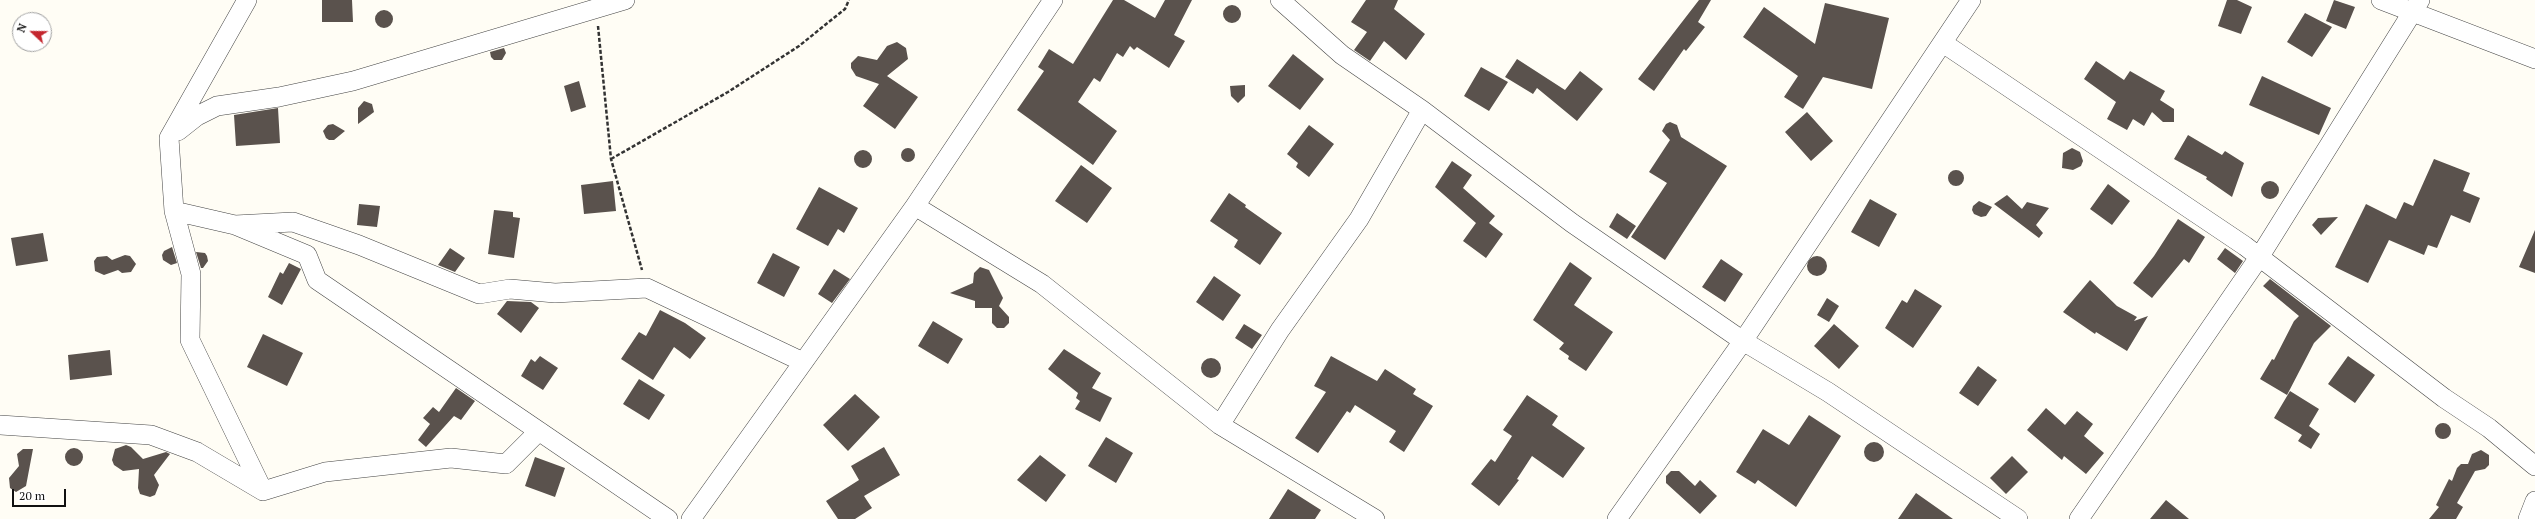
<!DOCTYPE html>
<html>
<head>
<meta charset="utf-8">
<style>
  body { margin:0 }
  #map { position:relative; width:2535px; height:519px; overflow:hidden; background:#fffdf5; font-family:"PT Serif",serif }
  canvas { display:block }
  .north { position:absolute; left:12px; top:12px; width:40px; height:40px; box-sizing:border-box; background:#fff; border:1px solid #a0a0a0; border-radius:50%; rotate:292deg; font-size:11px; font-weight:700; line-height:16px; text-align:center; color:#111 }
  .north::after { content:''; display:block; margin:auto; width:14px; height:18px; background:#c4262e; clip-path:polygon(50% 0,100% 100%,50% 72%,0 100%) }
  .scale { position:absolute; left:12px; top:489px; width:54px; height:18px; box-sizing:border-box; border:2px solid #111; border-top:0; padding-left:5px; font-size:12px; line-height:14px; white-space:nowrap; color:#111; -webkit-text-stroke:3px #fff; paint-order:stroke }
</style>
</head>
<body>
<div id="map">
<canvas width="2535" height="519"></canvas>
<div class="north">N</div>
<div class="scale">20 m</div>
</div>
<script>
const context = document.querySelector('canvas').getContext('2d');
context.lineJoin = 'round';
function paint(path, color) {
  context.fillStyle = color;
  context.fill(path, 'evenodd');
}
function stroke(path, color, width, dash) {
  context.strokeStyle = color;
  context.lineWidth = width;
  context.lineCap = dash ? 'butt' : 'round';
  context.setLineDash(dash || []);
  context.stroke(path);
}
const building = new Path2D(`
  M322,0h30l1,22h-31z
  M1113,0h11l31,18 10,-18h27l-18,35 11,6 -16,27 -32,-21 -3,3 -4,-4 -7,11 -6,-4 -17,29 -6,-4 -16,24 39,29 -24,34 -76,-55 27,-39 -6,-4 11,-18 24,15z
  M1366,0h32l-4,9 31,25 -19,26 -22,-19 -14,20 -16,-11 13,-18 -16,-10z
  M1699,0h12l-13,22 7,5 -19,24 -2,-2 -30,42 -16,-12z
  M2227,0h10l15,7 -11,27 -23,-8z
  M2334,0l21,7 -9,22 -20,-8z
  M1825,3l64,15 -17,71 -49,-12 -20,32 -19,-12 14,-21 -55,-39 21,-30 51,37z
  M1223 14a9 9 0 1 1 18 0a9 9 0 1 1-18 0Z
  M375 19a9 9 0 1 1 18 0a9 9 0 1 1-18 0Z
  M2305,13l27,14 -20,30 -25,-15z
  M897,42l9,6 2,11 -21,17 31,21 -23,32 -32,-23 16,-22 -23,-8 -5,-8v-5l7,-7 19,4 10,-14z
  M504,48l2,5 -4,7h-8l-3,-3 -1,-5z
  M1293,54l31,25 -24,31 -32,-24z
  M1517,59l48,31 15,-19 23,18 -26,32 -40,-33 -4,6 -28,-17z
  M2096,61l28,19 6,-9 35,20 -5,9 14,9v13h-11l-11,-10 -8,14 -11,-7 -6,11 -20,-11 9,-17 -32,-23z
  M1481,67l27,15 -19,29 -25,-15z
  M2262,76l69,32 -12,27 -70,-30z
  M579,81l7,26 -15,5 -7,-26z
  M1245,85v11l-7,7 -7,-7 -1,-10z
  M364,101l8,3 2,8 -16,12v-16z
  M278,108l2,35 -44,3 -2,-31z
  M1807,112l26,29 -22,20 -26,-29z
  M1670,122l7,3 4,12 46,29 -62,94 -34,-23 36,-54 -18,-11 21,-32 -8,-9 4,-7z
  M333,124l12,7 -11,9h-5l-3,-2 -3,-7 5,-6z
  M1309,125l25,19 -25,33 -13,-10 2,-4 -11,-9z
  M2188,135l34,20 3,-4 19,12 -12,34 -26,-18 1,-2 -33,-18z
  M901 155a7 7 0 1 1 14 0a7 7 0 1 1-14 0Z
  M2072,148l8,4 3,9 -2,5 -8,4 -11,-2 1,-15z
  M854 159a9 9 0 1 1 18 0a9 9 0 1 1-18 0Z
  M2434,159l36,14 -7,18 17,7 -10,25 -19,-8 -14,33 -9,-3 -4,10 -35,-15 -21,43 -33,-16 31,-63 30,15 8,-17 9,4z
  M1452,161l20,14 -9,13 32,28 -6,7 14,11 -17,24 -23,-17 13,-18 -41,-36z
  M1081,165l31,23 -25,35 -32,-22z
  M1948 178a8 8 0 1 1 16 0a8 8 0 1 1-16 0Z
  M2261 190a9 9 0 1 1 18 0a9 9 0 1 1-18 0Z
  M613,181l3,30 -32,3 -3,-29z
  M2108,184l22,17 -18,24 -22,-16z
  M819,187l39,21 -14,25 -6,-4 -10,17 -32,-17z
  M1229,193l17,12 -1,2 37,26 -22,32 -26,-18 4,-7 -28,-19z
  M2007,195l15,14 5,-7 22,6 -13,17 7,8 -4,5 -45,-34z
  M1870,199l27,15 -18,33 -28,-15z
  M1979,201l13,6 -6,9 -5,1 -7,-3 -2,-4 1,-4z
  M359,204l21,2 -3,21 -20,-2z
  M494,210l19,2v5l7,1 -6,40 -26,-4z
  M1617,213l19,13 -9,13 -18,-12z
  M2338,217l-17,18 -9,-10 6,-7z
  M2178,219l27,18 -16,26 -5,-4 -32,39 -19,-15 21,-27z
  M2535,230v43l-16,-6z
  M43,233l5,28 -32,5 -5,-28z
  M172,247l5,16 -6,2 -8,-5 -1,-5 2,-4z
  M450,248l15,10 -10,14 -17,-7z
  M2225,248l18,13 -8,12 -18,-14z
  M196,252l9,1 2,3 1,5 -5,7h-2z
  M773,253l27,14 -16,30 -27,-14z
  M125,255l5,1 6,8 -5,8 -9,1 -4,-3 -14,5 -9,-4 -1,-10 3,-4 10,-1 5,4z
  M1807 266a10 10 0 1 1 20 0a10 10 0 1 1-20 0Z
  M1721,259l22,15 -18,28 -23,-15z
  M1570,262l22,16 -18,27 39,27 -27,39 -18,-12 1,-3 -10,-7 5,-6 -31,-23z
  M289,263l12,6 -19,36 -14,-8 12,-25 3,2z
  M980,267l9,3 14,28 -4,8 10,11v6l-5,5h-7l-5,-5v-15h-17v-7l-25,-8 23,-10 1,-10z
  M834,269l16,10 -18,24 -14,-9z
  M1214,276l27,19 -18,26 -27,-19z
  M2270,279l61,47 -17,17 -27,52 -27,-16 12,-20 2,1 20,-39 5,-5 -36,-30z
  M2090,280l27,26 20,11 -3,4 14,-5 -21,35 -31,-19 -1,2 -32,-22z
  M1915,289l27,17 -29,42 -28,-20 17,-28 5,3z
  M1827,298l12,8 -10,16 -12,-7z
  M507,301l24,1 8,6 -18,25 -24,-19z
  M660,310l25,13 21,15 -16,21 -16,-12 -21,33 -32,-21 18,-27 7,4z
  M933,321l30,18 -15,25 -30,-18z
  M1244,324l18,11 -10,14 -17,-11z
  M1834,324l25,22 -20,23 -25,-23z
  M263,334l40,19 -16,33 -40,-19z
  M1064,349l37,24 -9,15 20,10 -12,24 -25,-13 5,-8 -4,-3 2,-5 -30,-24z
  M110,350l2,25 -42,5 -2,-25z
  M540,356l18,12 -15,22 -22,-14 10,-17 4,3z
  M1331,356l46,25 8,-12 31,20 -3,5 20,12 -29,46 -15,-10 7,-11 -41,-26 -5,8 -3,-2 -29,42 -23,-15 31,-46 -12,-6z
  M2348,356l27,19 -20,28 -27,-19z
  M1201 368a10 10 0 1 1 20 0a10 10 0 1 1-20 0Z
  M1978,366l19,14 -19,26 -19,-13z
  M639,379l26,16 -16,25 -26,-16z
  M456,388l19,13 -14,19 -7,-4 -28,31 -8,-7 12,-16 -7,-6 10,-11 6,5z
  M2290,391l29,18 -10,17 11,8 -9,15 -13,-8 4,-6 -28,-17z
  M855,394l25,23 -32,34 -25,-26z
  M1527,395l31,21 -6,9 33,23 -22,30 -31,-22 -15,23 2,1 -20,26 -28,-22 20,-25 4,3 17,-26 -9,-6z
  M2046,408l19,17 12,-14 16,13 -9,12 20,17 -18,21 -22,-18 -2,4 -35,-30z
  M1809,415l32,21 -45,71 -38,-27 -3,4 -19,-12 27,-43 26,16z
  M2435 431a8 8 0 1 1 16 0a8 8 0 1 1-16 0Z
  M1106,437l27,16 -17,30 -28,-17z
  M1864 452a10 10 0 1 1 20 0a10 10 0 1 1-20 0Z
  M126,445l5,2 12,12 23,-7 4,2 -16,21 5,10 -4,10 -5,2 -10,-3 -2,-6 1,-19 -16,2 -9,-6 -2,-5 3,-11z
  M884,447l16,28 -36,21 8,12 -17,11h-17l-12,-18 33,-21 -8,-14z
  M65 457a9 9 0 1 1 18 0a9 9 0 1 1-18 0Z
  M23,449h10l-7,37 -10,6 -6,-4 -1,-10 10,-12 -2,-12z
  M2481,450l8,5v10l-4,4 -10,2 -18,32 6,4 -7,12h-27l10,-12 -3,-2 13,-26 3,2 5,-13 4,-4h7l4,-10z
  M1040,455l26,20 -20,27 -29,-22z
  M2012,456l16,16 -22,22 -16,-16z
  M535,457l30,11 -10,29 -30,-11z
  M1671,471h8l16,15 5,-6 17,16 -17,18 -34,-31v-7z
  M1288,489l33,21 -6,9h-46z
  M1916,493l37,26h-55z
  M2166,500l23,19h-39z`);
const path = new Path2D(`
  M598,26l13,133 31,111
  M611,159l117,-67 71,-46 46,-37 4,-9`);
const minor = new Path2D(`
  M247,0l-78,138 5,73 17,63 -1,66 73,151
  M1280,0l62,55 80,55 150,113 171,118 85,51 190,127
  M2381,0l154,59
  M1943,43l302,203 199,152 45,30 46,38
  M178,131l19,-15 20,-10 62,-9 74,-16 272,-81
  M915,206l127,78 178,141 155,94
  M174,211l61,14 72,30 10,25 351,239
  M235,225l58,-3 66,23 120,49 31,-5 45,4 92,-5 156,74
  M0,425l151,10 46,17 66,39 62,-19 126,-14 55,6 33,-33
  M1220,425l60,-95 79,-111 63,-109
  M691,519l224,-313 138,-206
  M1617,519l126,-178 228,-341
  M2079,519l181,-263 160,-256
  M2528,519l7,-18`);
paint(building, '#5a524d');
stroke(minor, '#444', 20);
stroke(path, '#333', 2.5, [4, 2]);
stroke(minor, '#fff', 19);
</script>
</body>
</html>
